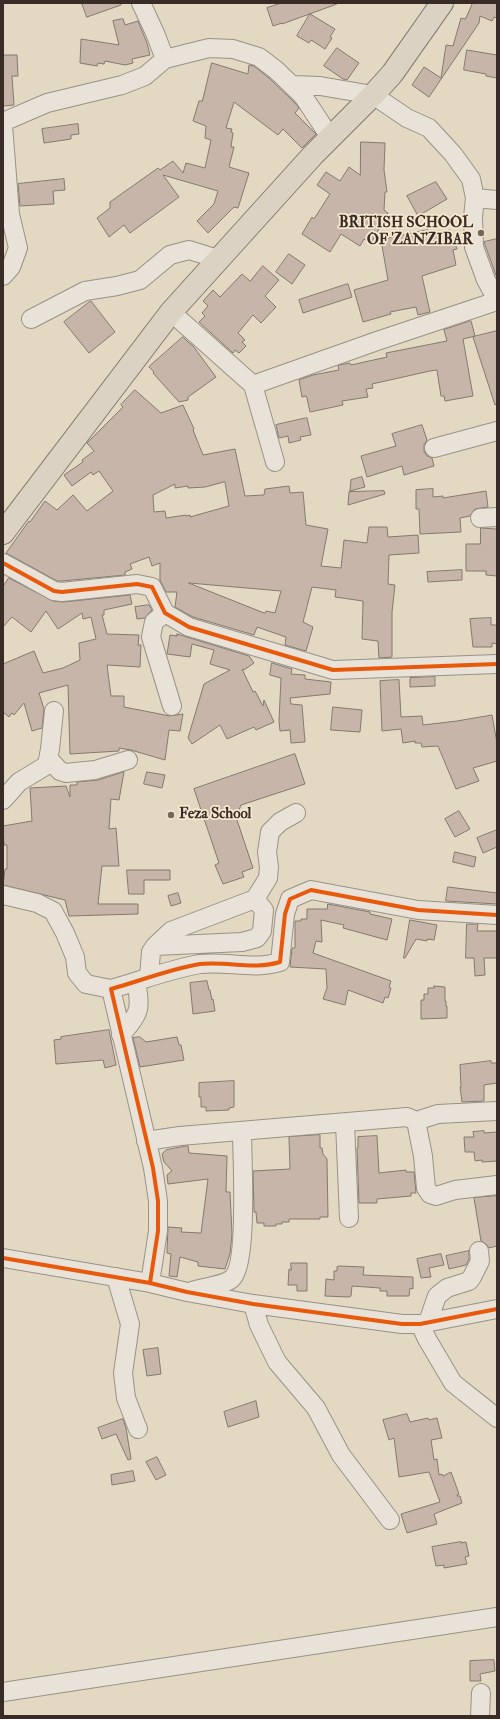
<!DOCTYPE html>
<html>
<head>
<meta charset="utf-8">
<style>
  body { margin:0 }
  #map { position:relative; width:500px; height:1719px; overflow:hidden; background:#e3d8c2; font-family:"IM FELL Double Pica",serif }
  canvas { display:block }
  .frame { position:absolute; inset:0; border:4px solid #392b26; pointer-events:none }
</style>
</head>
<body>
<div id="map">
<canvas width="500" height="1719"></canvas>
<div class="frame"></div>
</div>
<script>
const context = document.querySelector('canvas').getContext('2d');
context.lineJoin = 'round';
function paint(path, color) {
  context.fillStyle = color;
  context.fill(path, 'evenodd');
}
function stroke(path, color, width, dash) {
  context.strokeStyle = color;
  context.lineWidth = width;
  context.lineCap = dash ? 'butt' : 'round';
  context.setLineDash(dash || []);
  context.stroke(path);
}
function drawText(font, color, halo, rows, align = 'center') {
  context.font = font + ' "IM FELL Double Pica",serif';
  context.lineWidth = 3.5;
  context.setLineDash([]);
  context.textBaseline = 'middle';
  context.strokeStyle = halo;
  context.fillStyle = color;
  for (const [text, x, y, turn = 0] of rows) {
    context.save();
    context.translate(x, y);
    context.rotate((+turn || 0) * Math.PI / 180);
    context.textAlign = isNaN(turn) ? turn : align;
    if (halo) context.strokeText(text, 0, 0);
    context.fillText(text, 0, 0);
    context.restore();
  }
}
const building = new Path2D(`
  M82,3h39v2l-34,12z
  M282,3h54l1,1 -55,20v-1l-9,3 -6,-18z
  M473,3h24v15l-3,-1 -2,4 -12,-5 -1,7 -50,74 -17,-12 12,-18 17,11 5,-33 7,1 8,-28 4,1z
  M310,14l25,15 -5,8 2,1 -7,11 -14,-9 -2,3 -12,-7z
  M123,19l2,6 13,-4 9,22 3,12 -18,4 1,4 -8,2 -20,-4 -1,3 -6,-1 -1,3 -17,-3 1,-24 38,6 -6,-24z
  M337,48l22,15 -12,17 -4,-1 -19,-13z
  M467,50l30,5v23l-11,-2v-2l-22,-4z
  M3,55h14l1,21h-6l2,29 -11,1z
  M212,63l36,11 1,-9 5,1 15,12 26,25 4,5 -4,5 21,21 -14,14 -19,-19 -5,6 -44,-33 -8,26 6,1 -1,3 2,1 -2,14h3l-5,20 20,6 -11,35 -4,-1 -26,26 -11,-12 17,-17 4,-13 -55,-16 16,22 -49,36 -6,-8 -15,12 -12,-19 13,-10v-6l48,-34 2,2 13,-9 10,12 3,-10 19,5 6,-28 -6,-2 1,-12 -13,-5 6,-20h3z
  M78,124l1,10 -8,1v4l-27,4 -2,-14z
  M361,142l24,1 -1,27 3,22h-2l-1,18 4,3 -17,30 -7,-4 -4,7 -19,-12 -11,18 -28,-18 10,-17 2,2 16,-25 -13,-9 9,-13 14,9 9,-14 11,8z
  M64,179l1,11 -12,1 1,13 -34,2 -2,-22z
  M436,182l11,17 -29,17 -11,-20z
  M428,230l2,6 20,-6 7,19 -4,1 3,15 -34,11 8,36 -12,3 -2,-8 -26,5 1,2 -28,8 -9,-32 34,-10 -7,-40z
  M497,239v39l-13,-36z
  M289,254l16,11 -13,19 -16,-12z
  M263,266l16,14 -14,16 11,11 -15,16 -8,-8 -15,18 7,7 -3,2 4,4 -7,7 -4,-3 -2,3 -34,-31 6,-6 -3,-3 6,-7 -5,-5 10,-11 7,7 22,-23 8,7z
  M348,284l4,13 -49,16 -4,-13z
  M91,301l24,31 -26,21 -25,-31z
  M471,321l4,15 -12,3 10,57 -28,5 -1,-5h-3l-4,-26 -7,1 -58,13 1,4 -7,1 2,8 -26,4 1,4 -33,7 -3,-14 -1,-2 -4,1 -3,-17 14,-5 26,-5 -1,-4 1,-1 11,-2 1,2 36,-8 -1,-4 61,-12 -3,-11z
  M497,331v73l-2,1 -22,-68z
  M183,337l6,6 4,3 23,31 -28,20v3l-9,2 -26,-29 1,-1 -5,-5z
  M135,390l26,23 22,-8 11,24 -1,1 10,25 32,-6 10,47 19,-1 1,-6 24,-3 1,7 13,-1 3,33 22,4 -7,37 20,2 3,-28 23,3 2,-16h18l1,10 30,-2 1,18 -30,2 -1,29 7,1 -3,27v45l-13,1 -1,-17 -16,-2 1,-38 -28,-4 1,-7 -24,-3 -9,35 10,5 -7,24 -21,-6 1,-8 -29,-10 -3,8 -61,-18 -18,-10 2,-15h-11l-6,-12v-17l-8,3 -3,-9 -19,7 2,5 -7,3v3l-63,6h-5l-51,-28 23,-32 1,1 15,-21 12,9 16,-15 14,16 26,-20 -14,-20 -6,4 -2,-3 -19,14 -8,-11 19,-13 -1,-2 12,-9 -7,-8 36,-36 -2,-2zM225,482l4,24 -39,11v-2l-4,1v-1l-20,3 -1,-7 -11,1 -1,-17 22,-11v4l13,-2v2l17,-1zM189,583l92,8 -6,22 -9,-2 -1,2z
  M307,418l4,17 -11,2 1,3 -12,3 -1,-7 -9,2 -3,-13z
  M422,425l5,15 -3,5v6l3,5 5,2 2,8 -30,9 -2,-9 -35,11 -6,-21 35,-10 -4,-12z
  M362,477l3,10 -15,4 1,-11z
  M433,489v8l10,-1v2l43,-7 2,16 -13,2 -5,7 -10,2 1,14 -41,2 -1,-25h-3v-19z
  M384,491l1,3 -37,11 1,-13z
  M481,528l16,1v47l-11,-1v-4h-20v-27h14z
  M462,570v10l-34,2 -1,-10z
  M9,578l44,23 10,1 67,-7 2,9 -28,6v5h-2l5,19 32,1 -1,10h3l-1,22 -33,-2 4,31h13v11l46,9 13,-2 -3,17 -11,-1 -4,30 -34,-10 -12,-2v3l-49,3 -2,-69 -29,8 5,16 -2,19 -10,3 -8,-28 -10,12 -2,-2 -3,4 -6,-5v-48l31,-13 9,22 20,-5 17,-8 -1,-17 17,-4 -5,-22 -8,2 -1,-6 -24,16 -12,-18 -15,21 -19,-15 -9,10v-40z
  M149,605l3,5 -7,8 -8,1 -2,-12z
  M491,618v7h6v19l-5,-1v4h-19l-3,-28z
  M177,634l72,22 5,7 -10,7 -2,-1 11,23 2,-1 8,15 1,-6 10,22 -18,8 -2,-3 -27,12 -7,-14 -28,19 -4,-6 16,-54 26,-14 -20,-6 4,-14 -22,-6 -2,13 -23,-3 3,-19 7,1z
  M272,663l20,6 -1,5 14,1v4l26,3 -1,12 -40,4 1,6 11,1 3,37 -14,1 -1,-13 -10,1 -1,-10 2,-43 -11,-3z
  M435,677v9l-25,1v-9z
  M399,680l2,37 21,-1 1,9 34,-4 35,-6 5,28v18l-24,7 6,13 -23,8 -18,-43 -16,1 -1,-4h-6v-2l-12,2 -2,-14 -19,2 -2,-50z
  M333,707l29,3 -2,22 -29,-2z
  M295,754l10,30 -64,21 -5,12 17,51 -11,4 2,5 -21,7 -8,-19 4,-2 -25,-74z
  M124,772l-5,28 -8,-1 -2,30 7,-1 3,38h-17l-4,38h40v10l-69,2 -4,-16 -62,-15 2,-16h2v-24h-3l-1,-19 29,-5 -2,-33 36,-2 4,11v-12h7v-3l21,-2z
  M147,772l18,3 -3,13 -18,-4z
  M459,811l11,18 -15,8 -10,-18z
  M497,830v17l-14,6 -6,-15z
  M455,852l21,5 -2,10 -21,-5z
  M127,870h43v10h-26v14h-15z
  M448,887l49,6v11l-51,-3z
  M178,893l3,10 -10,3 -3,-10z
  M328,904l42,8v2l22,5 -5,21 -44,-12 1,-3 -23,-5 1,22 -6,-1 -3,12 78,28 -2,6 2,1 -3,10 -3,-1 -2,6 -35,-13 -3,15 -22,-6 4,-11 -1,-19 -36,-2 2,-19h3v-27h6v-2h6v-10h20z
  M410,920l27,5 -3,15 -7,-1v2l-11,-2 -11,19h-1z
  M467,924h11l-1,7h20v27h-13l1,17 -10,1 -1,-18h-8z
  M207,981l2,9h1l2,10 1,-1 2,12 -22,3 -3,-31z
  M434,986l11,1v14h1v5h1v12l-26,1v-19h3v-6h4v-6h6z
  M109,1030l7,35 -11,3 -2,-8 -47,4 -2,-24 7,-1v-2z
  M140,1037l6,5 31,-5 2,8h2l3,15 -44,7 -7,-29z
  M491,1061v2h6v20l-13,2v16l-22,1 -2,-15h1l-1,-22z
  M234,1081v26l-5,1v2l-23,1v-4h-5v-10h-2v-14z
  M484,1131v2l13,-1v29l-15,1v-2l-7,1 -1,-9h-9l-1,-15h10l-1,-5z
  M320,1135v13h2l1,6 4,5 1,58h-8v2h-31v3h-7v2h-6v2h-12v-3h-7l-1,-11h-2l-1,-41 37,-2 -1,-32z
  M377,1136l2,37 27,-3v2h8l2,21h-5v3l-34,3v4h-18l-2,-55h1v-11z
  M188,1146l1,7 38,3 -1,36h4l2,42 -2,20 -5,15 -27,-3v-4l-18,-5 -3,20 -8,-1 2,-22 -4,-1 1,-26 14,1 -1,4 20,1 7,-54 -40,5 -1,-9 5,-4 -8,-9 -2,-8 4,-4z
  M497,1196v50l-8,2 -2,-3 -6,-4 -7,-43z
  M469,1251v8l-3,6 -17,4 -3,-13z
  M441,1254l3,11 -15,3 2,9 -10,1 -4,-19z
  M291,1263h16v28h-10v-6h-9l1,-16 2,1z
  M340,1266l24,1 -1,8 50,2v12l-3,-1 -1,8h-22v-5h-7v-3l-28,-2 -1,10 -2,1 -24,-1 1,-17 8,1v-9h3v-4z
  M158,1348l3,26 -14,2 -4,-26z
  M256,1401l3,16 -31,10 -4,-15z
  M407,1414l3,8 18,-4 1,2 8,-2 5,20 -11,2 3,20 3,-1 2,16 3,-1 1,2 8,-4 8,22 -2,1v1h3l2,7 -28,11 3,10 -30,9 -6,-19 39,-12 -11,-30 -30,5 -5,-39 -5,2 -6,-20z
  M123,1419l3,9 5,31 -3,1 -12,-26 -14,5 -4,-11z
  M157,1457l9,18 -10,5 -10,-18z
  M133,1471l2,10 -23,4 -1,-10z
  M461,1542v1l5,-1 3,14 -4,1 2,7 -23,4v-3l-8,1 -4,-19z
  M494,1660l1,11 -15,3 1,7h-11v-20z`);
const minor = new Path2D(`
  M141,3l14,30 10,26
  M293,85l27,1 53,9 34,23 22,10 24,26 18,25 4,19 -2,19 1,30 12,33 11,20
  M3,122l44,-19 75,-18 23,-9 20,-17 44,-11 24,1 26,8 17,13 27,26 27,41
  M3,125l7,89 8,34 -7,19 -8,9
  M475,198l22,2
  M171,312l82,73 124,-44 120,-40
  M31,319l54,-28 32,-5 23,-6 30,-25 19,-5 29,9
  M253,385l22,77
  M434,448l63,-17
  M480,518l17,-1
  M3,563l51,28 8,1 75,-8 15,3 13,26 24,14 144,43 164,-6
  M165,613l-11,9 -3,15 21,69
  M49,759l11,12 6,2 29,-3 33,-10
  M3,800l16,-18 28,-17 3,-16 4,-38
  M3,895l34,8 16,8 12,22 10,24 2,16 9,11 25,5
  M155,946l87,-4 15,-4 5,-7 2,-21 -9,-11
  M149,977l2,-25 4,-6 16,-15 84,-32 13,-21 1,-11 -2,-15 3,-20 10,-10 16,-9
  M121,1035c18,-22 21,-24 15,-53
  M416,1121l22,-7 59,-3
  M345,1123l4,95
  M146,1141l34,-5 227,-19 9,4 7,35 3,32 4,6 6,2 19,-6 42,-5
  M3,1258l147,25 37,9 66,12 149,20h18l77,-15
  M116,1277l14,47 -7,49 3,25 12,31
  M150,1283l8,-52v-30l-5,-33 -42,-179c29,-8 59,-20 89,-25 27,-3 54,6 80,-2l5,-48 5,-15 21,-9 107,20 79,5
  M192,1291c9,-3 31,-6 38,-11 19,-11 12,-124 12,-148
  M253,1304l6,21 18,37 39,46 25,47 49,65
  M428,1322l9,-26 10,-8 22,-7 3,-4 8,-16 -1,-10
  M420,1324l7,15 26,44 44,35
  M3,1692l494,-75
  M480,1716l1,-23`);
const major = new Path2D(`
  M3,533l168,-221 142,-157 60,-60 19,-21 50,-71`);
const cycleway = new Path2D(`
  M3,563l51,28 8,1 75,-8 15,3 13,26 24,14 144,43 164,-6
  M3,1258l147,25 37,9 66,12 149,20h18l77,-15
  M150,1283l8,-52v-30l-5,-33 -42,-179c29,-8 59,-20 89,-25 27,-3 54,6 80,-2l5,-48 5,-15 21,-9 107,20 79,5`);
const markers = [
  [481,233,4,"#74685d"],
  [171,815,4,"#74685d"]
];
const poiNames = [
  ["BRITISH SCHOOL",473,224],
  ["OF ZANZIBAR",473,241],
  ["Feza School",179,815,"left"]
];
paint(building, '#c8b5a9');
stroke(building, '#827a70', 1);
stroke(minor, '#9a9285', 20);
stroke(major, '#827a70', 24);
stroke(minor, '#e8e2d8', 18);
stroke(major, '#dbd2c3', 22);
stroke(cycleway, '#e8590c', 4);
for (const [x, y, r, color] of markers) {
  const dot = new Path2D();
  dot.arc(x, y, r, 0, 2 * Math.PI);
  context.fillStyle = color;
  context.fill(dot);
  stroke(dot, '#f6e8cf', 1.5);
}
drawText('bold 15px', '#392b26', '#f6e8cf', poiNames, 'right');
</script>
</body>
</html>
